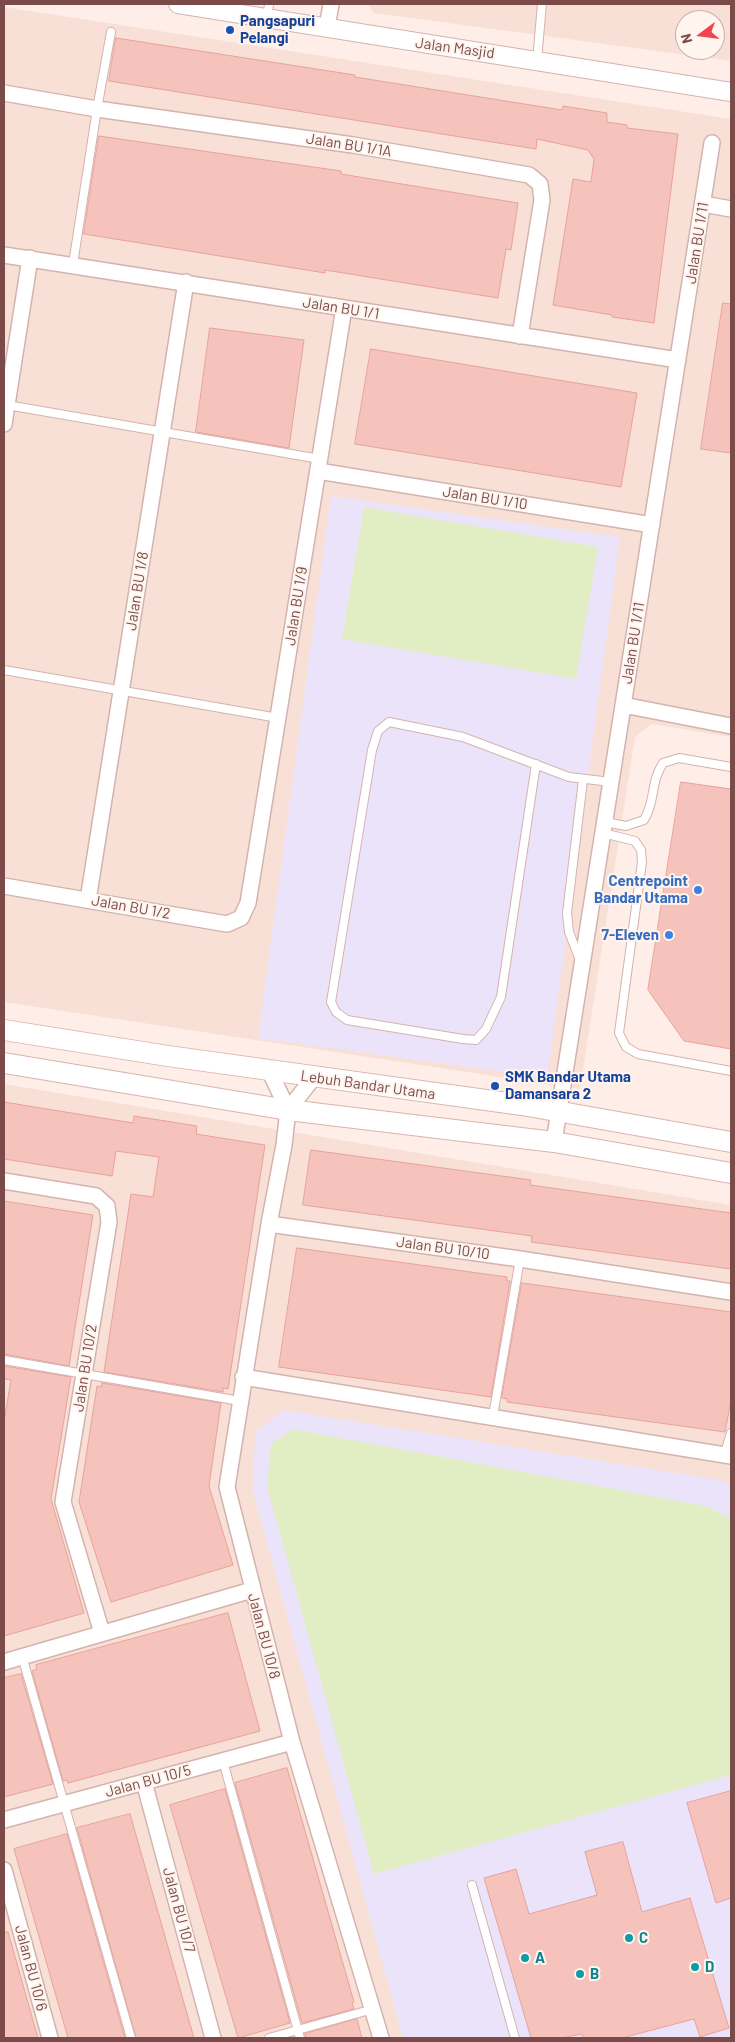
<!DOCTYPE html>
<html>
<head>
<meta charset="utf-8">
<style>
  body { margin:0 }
  #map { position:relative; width:735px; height:2042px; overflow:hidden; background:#feeee7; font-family:Barlow,sans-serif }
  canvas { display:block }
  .frame { position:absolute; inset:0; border:5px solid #7a4b49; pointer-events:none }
  .north { position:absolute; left:675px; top:10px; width:50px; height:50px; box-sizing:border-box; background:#fff4ee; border:1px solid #cab0ac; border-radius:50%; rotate:255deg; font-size:14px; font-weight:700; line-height:20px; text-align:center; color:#7a4b49 }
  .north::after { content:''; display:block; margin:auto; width:18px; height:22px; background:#f04451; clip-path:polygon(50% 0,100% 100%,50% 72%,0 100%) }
</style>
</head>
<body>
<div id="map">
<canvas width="735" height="2042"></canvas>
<div class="frame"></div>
<div class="north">N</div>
</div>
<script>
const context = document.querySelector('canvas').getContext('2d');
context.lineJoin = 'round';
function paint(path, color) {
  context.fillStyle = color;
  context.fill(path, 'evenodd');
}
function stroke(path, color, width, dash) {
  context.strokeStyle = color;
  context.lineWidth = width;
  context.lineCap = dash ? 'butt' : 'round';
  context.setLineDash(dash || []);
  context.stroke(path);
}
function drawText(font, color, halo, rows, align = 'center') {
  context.font = font + ' Barlow,sans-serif';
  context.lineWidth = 4;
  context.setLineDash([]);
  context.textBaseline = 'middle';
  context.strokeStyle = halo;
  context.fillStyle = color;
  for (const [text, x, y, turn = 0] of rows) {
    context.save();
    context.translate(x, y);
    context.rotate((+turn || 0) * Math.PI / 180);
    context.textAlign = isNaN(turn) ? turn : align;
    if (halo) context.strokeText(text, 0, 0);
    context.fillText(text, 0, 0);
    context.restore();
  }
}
const residential = new Path2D(`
  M367,4h364v57l-357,-48zM685,20h30v30h-30z
  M4,7l727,112v618l-79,-13 -17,13 -55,352 -576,-87z
  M4,1084l727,121v833h-727z`);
const education = new Path2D(`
  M331,496l289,41 -73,541 -289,-40z
  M284,1410l435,70 12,5v553h-328l-150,-546 2,-60z`);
const green = new Path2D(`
  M364,507l234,40 -22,132 -234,-40z
  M293,1429l412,77 26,12v257l-357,99 -107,-388 4,-42z`);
const building = new Path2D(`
  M116,38l239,37v2l207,33 1,-4 44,7v9l20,3v3l51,6 -24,189 -42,-6v-2l-59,-10 20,-126 18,3 3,-23 -6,-9 -51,-11 -1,10 -427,-68z
  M99,136l242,35v3l177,29 -7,47 -5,-1 -8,49 -173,-28v3l-241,-39z
  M723,303l8,1v149l-30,-4z
  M210,328l94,12 -15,108 -93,-16z
  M371,349l266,44 -16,94 -266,-43z
  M681,782l50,7v260l-47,-8 -36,-51z
  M4,1102l129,21 1,-7 63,10 -1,8 69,11 -37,244 -5,-1v4l-119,-20 27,-178 22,3 6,-40 -43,-6 -4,25 -108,-17z
  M311,1150l220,30 -1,5 201,28v56l-200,-27 1,-6 -229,-31z
  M4,1201l89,14 -24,151 -65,-12z
  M297,1248l210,29v4h3l-19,116 -212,-30z
  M522,1283l209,29v88l-6,32 -218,-30v-3l-5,-1z
  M4,1366l67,11 -20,122 33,114 -80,23v-215l7,-41 -7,-1z
  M102,1383l119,20 -12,83 24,79 -122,37 -32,-100 18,-116 4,1z
  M228,1613l32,118 -192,52 -1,-3 -4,1 -31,-110 5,-2 -1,-4z
  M21,1674l32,110 -49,13v-119z
  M287,1768l67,234 -2,1 2,6 -52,14 -67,-240z
  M225,1789l65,234 -52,15 -68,-233z
  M731,1791v107l-15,5 -29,-100z
  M130,1814l64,224h-58l-59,-210z
  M67,1834l58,204h-57l-54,-189z
  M623,1842l19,70 48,-14 39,130 -29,9 -6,-18 -72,19h-39l-1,-4 -20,4h-31l-47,-160 32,-9 13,45 68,-19 -12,-43z
  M4,1932h4l30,106h-34z
  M357,2019l5,19h-56l-1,-4z`);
const service = new Path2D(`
  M267,18l2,-14
  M537,60l5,-56
  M73,264l24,-155 14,-77
  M7,405l313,54
  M4,670l274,48
  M536,764l-35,233 -15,32 -10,11 -13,-1 -116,-19 -11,-8 -5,-10 41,-252 6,-19 11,-9 74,15 106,40 42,5
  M605,822l21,4 18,-6c12,-20 6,-37 19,-57l16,-5 52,9
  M603,833l32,8 6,9 1,12 -23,171 7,14 12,7 93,17
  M580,960l-11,-28 -2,-19 16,-133
  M4,1360l236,41
  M493,1416l27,-157
  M725,1453l6,-20
  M22,1656l109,382
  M223,1761l77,277
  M472,1885l43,153
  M269,2038l104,-29`);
const minor = new Path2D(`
  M327,28l4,-24
  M4,93l93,16 256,36 176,30 11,9 2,16 -22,136
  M703,204l28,5
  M4,255l674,105
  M4,424l26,-166
  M318,471l334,54
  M623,705l108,21
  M4,886l223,38 14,-6 7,-15 96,-595
  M88,900l98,-618
  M269,1070l19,40
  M314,1077l-26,33 -4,35 -15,79 -42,263 65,255 89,296
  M554,1142l158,-999
  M4,1181l92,15 11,10 2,16 -46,280 39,131
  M269,1224l251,35 211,33
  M243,1377l488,79
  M4,1662l248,-72
  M144,1782l69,256
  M4,1820l288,-78
  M4,1870l46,168`);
const tertiary = new Path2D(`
  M178,4l553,88`);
const secondary = new Path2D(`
  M4,1030l164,26 354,49 209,37
  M4,1063l284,47 266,32 177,31`);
const markers = [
  [230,30,5,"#1a4fb4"],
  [698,890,5,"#3f7fe0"],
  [669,935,5,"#3f7fe0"],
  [495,1086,5,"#1a4fb4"],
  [629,1938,5,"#0f9aa8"],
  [525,1958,5,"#0f9aa8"],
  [695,1967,5,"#0f9aa8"],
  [580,1974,5,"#0f9aa8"]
];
const transitNames = [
  ["Pangsapuri",240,21],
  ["Pelangi",240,38],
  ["SMK Bandar Utama",505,1077],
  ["Damansara 2",505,1094]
];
const streetNames = [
  ["Jalan Masjid",455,48,8],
  ["Jalan BU 1/1A",349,145,9],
  ["Jalan BU 1/11",697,243,-81],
  ["Jalan BU 1/1",341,308,9],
  ["Jalan BU 1/10",485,498,9],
  ["Jalan BU 1/8",137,591,-81],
  ["Jalan BU 1/9",296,606,-81],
  ["Jalan BU 1/11",633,643,-81],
  ["Jalan BU 1/2",131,907,10],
  ["Lebuh Bandar Utama",368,1085,8],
  ["Jalan BU 10/10",443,1248,8],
  ["Jalan BU 10/2",85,1368,-81],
  ["Jalan BU 10/8",264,1636,75],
  ["Jalan BU 10/5",148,1781,-15],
  ["Jalan BU 10/7",179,1910,75],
  ["Jalan BU 10/6",31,1968,75]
];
const shopNames = [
  ["Centrepoint",688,881],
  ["Bandar Utama",688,898],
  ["7-Eleven",659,935]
];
const cultureNames = [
  ["C",639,1938],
  ["A",535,1958],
  ["D",705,1967],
  ["B",590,1974]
];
paint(residential, '#f8e0d7');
paint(education, '#ebe3fa');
paint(green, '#e1edc3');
paint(building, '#f5c2bc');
stroke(building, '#e9a29b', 1);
stroke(service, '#d4b3ae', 10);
stroke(minor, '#d4b3ae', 18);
stroke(tertiary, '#d4b3ae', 20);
stroke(secondary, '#d9b4ad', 22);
stroke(service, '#fff', 8);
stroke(minor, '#fff', 15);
stroke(tertiary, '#fff', 18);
stroke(secondary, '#fff', 20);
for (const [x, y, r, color] of markers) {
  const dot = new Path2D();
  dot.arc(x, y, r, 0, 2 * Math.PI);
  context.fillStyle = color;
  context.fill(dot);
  stroke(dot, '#fff4ee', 2);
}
drawText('bold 15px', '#164399', '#fff4ee', transitNames, 'left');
drawText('15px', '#7a4b49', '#fff4ee', streetNames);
drawText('bold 15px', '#366cbe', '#fff4ee', shopNames, 'right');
drawText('bold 15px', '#0d838f', '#fff4ee', cultureNames, 'left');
</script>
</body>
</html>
